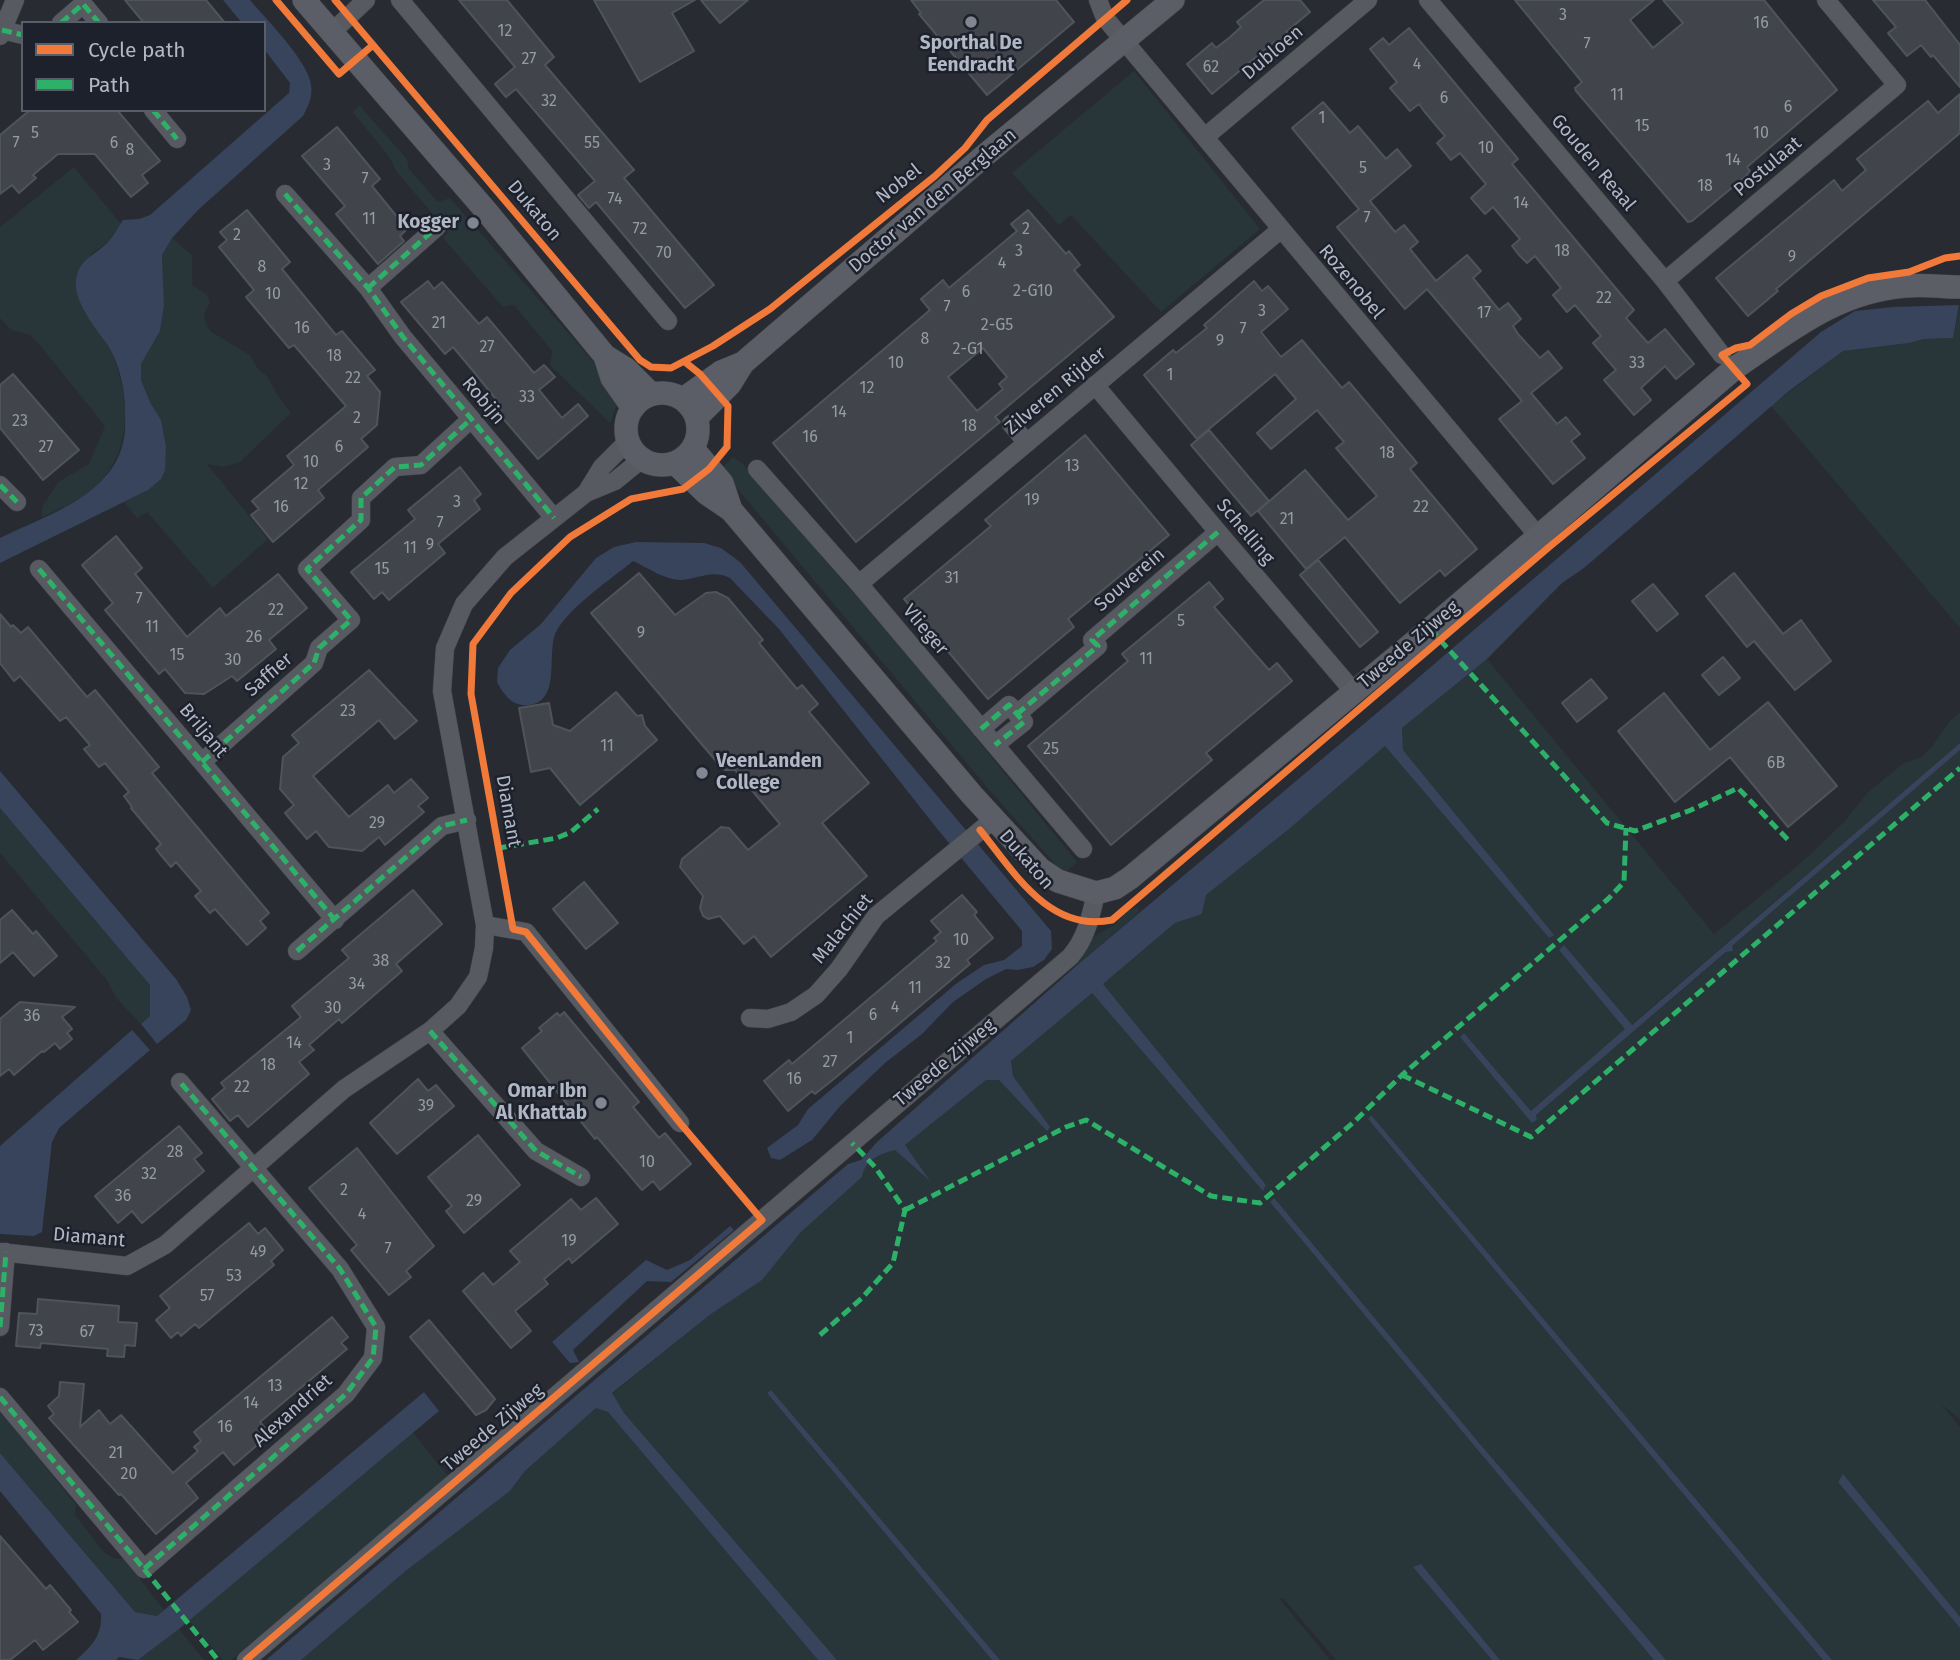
<!DOCTYPE html>
<html>
<head>
<meta charset="utf-8">
<style>
  body { margin:0 }
  #map { position:relative; width:1960px; height:1660px; overflow:hidden; background:#282b32; font-family:"Fira Sans",sans-serif }
  canvas { display:block }
  .legend { position:absolute; left:21px; top:21px; width:245px; height:91px; box-sizing:border-box; background:#1c212c; border:2px solid #585d69; margin:0; padding:9px 12px; list-style:none; font-size:21px; color:#b1b7c4 }
  .legend li { display:flex; align-items:center; gap:14px; height:35px }
  .legend b { width:35px; border:2px solid #585d69 }
</style>
</head>
<body>
<div id="map">
<canvas width="1960" height="1660"></canvas>
<ul class="legend">
<li><b style="height:9px;background:#f17a3a"></b>Cycle path</li>
<li><b style="height:9px;background:#2db169"></b>Path</li>
</ul>
</div>
<script>
const context = document.querySelector('canvas').getContext('2d');
context.lineJoin = 'round';
function paint(path, color) {
  context.fillStyle = color;
  context.fill(path, 'evenodd');
}
function stroke(path, color, width, dash) {
  context.strokeStyle = color;
  context.lineWidth = width;
  context.lineCap = dash ? 'butt' : 'round';
  context.setLineDash(dash || []);
  context.stroke(path);
}
function drawText(font, color, halo, rows, align = 'center') {
  context.font = font + ' "Fira Sans",sans-serif';
  context.lineWidth = 5;
  context.setLineDash([]);
  context.textBaseline = 'middle';
  context.strokeStyle = halo;
  context.fillStyle = color;
  for (const [text, x, y, turn = 0] of rows) {
    context.save();
    context.translate(x, y);
    context.rotate((+turn || 0) * Math.PI / 180);
    context.textAlign = isNaN(turn) ? turn : align;
    if (halo) context.strokeText(text, 0, 0);
    context.fillText(text, 0, 0);
    context.restore();
  }
}
const green = new Path2D(`
  M1134,71l126,158 -99,83 -90,-97 -12,10 -47,-52z
  M359,105l48,54 2,10 29,33 12,-4 141,161 29,37 -10,27 -60,-58 2,-14 -38,-46 -11,2 -60,-69 5,-6 -52,-61 -6,-13 -37,-46z
  M74,167l47,57c-5,7 -10,16 -17,21 -4,3 -10,6 -13,9 -4,4 -14,35 -13,40 3,22 23,37 32,56 23,49 23,112 -25,145 -13,9 -28,15 -43,22v-10l16,-25 31,-18 16,-38 -66,-82 -9,-9 -19,-5 -11,-12v-91z
  M172,238l20,17v30l14,9 4,8 -6,12 2,11 5,7 39,23 7,13 10,8 10,18 14,19 -51,49 -16,5 -17,-3 61,75 -55,49 -66,-76 -10,6 -13,-16 24,-12 18,-44 -5,-26 -11,-18 -9,-22v-16l19,-33 4,-25 -2,-51z
  M1960,305v323l-189,-222 72,-55 66,-8 15,-4 29,-1z
  M733,457l10,7 198,231 136,167 -11,10 -11,-8 -65,-73 -269,-322z
  M1487,659l227,275 88,-72 43,-41 23,-29 36,-29 17,-6 10,-9 18,-26 11,-10v31l-329,282 -66,-79 -6,4 67,79 -95,82 -67,-78 -4,4 73,86 4,-3 -1,-5 191,-163h2l3,-6 228,-196v669l-19,-15 19,23v190l-117,-142 -5,7 122,146v32h-128l-461,-544 -3,3 455,541h-157l-395,-459 383,459h-154l-79,-96 -7,3 78,93h-156l-53,-62 -3,1 50,61h-330l-230,-270 -3,3 225,267h-155l-213,-247 -12,-19 99,-80 51,-34 39,-48 61,-55c4,-18 16,-22 33,-27l32,28 -22,-33 81,-65h13l48,50 2,-3 -36,-51 -2,-15 81,-68 171,197 3,-5 -164,-200 73,-62 27,-9 4,-19 83,-66 96,-83 164,192 4,-3 -150,-185 -1,-22z
  M0,808l150,177v31l-9,8 -24,-25 -11,-20 -106,-126z
  M1138,907l1,5 -64,55 19,-31 20,-11 14,-14z
  M596,1408l12,4 210,248h-517l106,-90 103,-79 15,-20z
  M0,1409l76,96 -1,10 28,36 10,7 12,1 39,51 -7,6 -22,-4 -135,-159z
  M413,1433l36,44 -218,183h-8l-35,-40z
  M179,1629l25,31h-66z`);
const water = new Path2D(`
  M223,0h27c16,19 59,62 61,85 2,12 -3,21 -8,31l-105,94 -26,28 -10,17 2,51 -4,25 -19,33v16l9,22 11,18 5,26 -1,24 -4,9 -13,11 -148,73v-25c45,-22 115,-43 124,-100 2,-9 1,-19 1,-27 0,-22 -6,-49 -18,-67 -13,-18 -39,-48 -29,-72 6,-15 20,-19 30,-30 6,-6 10,-15 15,-22l16,-1 11,-4 139,-122 1,-10 -26,-34v-26h-22z
  M1959,305l-6,33 -29,1 -15,4 -66,8 -54,40 -205,177 -22,15 -75,76 -85,69 1,22 151,185 -5,3 -164,-192 -96,83 -83,66 -4,19 -27,9 -72,61 163,201 -3,6 -171,-198 -81,68 2,15 37,51 -3,4 -48,-51h-13l-81,65 25,36 -35,-31c-17,5 -29,9 -33,27l-61,55 -39,48 -51,34 -99,79 12,20 213,247h-19l-210,-248 -12,-4 -71,63 -15,20 -103,79 -106,90h-35l582,-496 13,-4 16,-18 198,-175 322,-271 424,-364 34,-21 38,-4z
  M636,542l68,1 17,5 19,14 311,369 1,18 -8,11 -11,7 -16,3 -11,-1 -20,10 -33,23 -31,32 -37,29 -44,42 -29,35 -32,20 -9,-2 -4,-10 31,-23 10,-16 149,-126 27,-18 20,-5 18,-14v-15l-83,-100 -160,-202 -49,-51c-18,-9 -31,1 -49,2 -16,0 -33,-12 -48,-19 -23,19 -61,44 -76,69 -12,19 6,71 -28,75 -8,1 -14,-1 -20,-6 -5,-5 -9,-11 -12,-17l1,-14 12,-18 31,-26 55,-66 18,-11z
  M1960,743v7l-228,196 1,5 -7,1 -190,163 1,5 -5,3 -72,-86 4,-4 67,78 94,-82 -66,-79 5,-5 68,80z
  M0,771l176,208 11,18 4,13 -5,10 -29,24 -16,-20 9,-8v-31l-150,-177z
  M132,1030l18,20 -91,78 -7,14 -10,90 -8,4 -34,-2v-88z
  M1371,1115l399,472 62,73h-9l-455,-541z
  M1274,1198l206,246 186,216h-12l-384,-458z
  M730,1226l4,4 -63,52 -24,-1 -74,69 6,12 -9,1 -18,-21 94,-82 21,10 23,-10z
  M771,1390l229,270h-8l-225,-267z
  M424,1392l15,19 -260,218 -41,31 -19,-3 -3,3h-40c16,-14 26,-24 25,-46l-101,-123v-38l135,159 22,4z
  M1843,1474l117,143v11l-122,-146z
  M1421,1564l79,96h-8l-79,-93z`);
const building = new Path2D(`
  M125,0h81l19,23h-81z
  M459,0h48l47,57 -9,8 89,105 -10,8 90,107 -29,23 -89,-106 -7,6 -11,-13 17,-14 -79,-92 -10,8 -11,-13 20,-17z
  M594,0h101l-23,13 22,38 -54,31z
  M701,0h47l-28,23z
  M911,0h145l18,22 -87,73 -68,-81 2,-1z
  M1264,0h36l10,12 -24,20 3,3 -12,10 -3,-3 -62,52 -25,-30 25,-21 4,5 13,-10 12,-11 -4,-5z
  M1515,0h139l-24,20 23,28 30,-25 -20,-23h101l73,90 -90,77 3,4 -4,5 -54,45 -4,1 -112,-131 -1,-3 7,-6z
  M1873,0h52l35,45v42l-27,-32 -2,2 -10,-12 -14,11 -19,-23 8,-6z
  M1409,28l109,131 -6,5 122,146 -8,8 22,25 17,-14 29,35 -18,15 -11,-13 -24,22 10,12 -17,15 -30,-35 12,-10 -23,-27 8,-7 -26,-31 -8,7 -14,-17 8,-7 -26,-32 -8,7 -8,-8 -7,-9 8,-7 -27,-32 -8,7 -14,-16 15,-14 -26,-31 -9,7 -14,-17 8,-7 -21,-25 -5,-7 -9,7 -20,-23 7,-6 -27,-33 13,-11 6,7z
  M1960,94v39l-184,156 2,2 -30,25 -32,-38 118,-98 8,11 24,-21 -9,-11 71,-58 10,12z
  M1323,102l27,31 8,-7 28,33 11,-10 14,17 -41,35 25,31 9,-7 14,17 -8,7 26,32 31,-26 14,16 -8,7 26,32 9,-7 13,16 -8,7 5,8 22,24 8,-7 14,17 -31,25 26,31 9,-7 7,9 7,8 -9,7 14,17 -32,26 -54,-65 23,-18 -95,-112 -22,20 -68,-82 22,-18 -67,-81z
  M30,110h87l43,51 -18,14 6,8 -17,14 -36,-43h-37l-25,21 3,3 -17,15 -7,-8 -12,9v-59z
  M337,127l43,52 -8,7 35,43 -7,7 4,5 -26,23 -42,-50 9,-8 -43,-50z
  M247,210l43,52 -8,7 54,66 6,-4 33,39 -8,6 13,16 -3,33 -16,14 7,8 -50,43 6,8 -51,44 -22,-27 8,-6 -7,-8 42,-36 -7,-9 59,-50 -52,-61 -5,3 -43,-51 8,-7 -35,-43 8,-7 -7,-8z
  M1028,210l38,44 3,-3 11,14 -6,5 40,47 -119,100 5,5 -144,120 -83,-99 157,-133 -9,-11 22,-19 6,8 68,-57 -6,-7zM983,348l24,29 -8,7 4,5 -26,22 -29,-34z
  M428,281l6,8 8,-7 37,42 8,-7 47,56 10,-8 11,12 -16,13 23,28 16,-14 10,12 -50,43 -44,-51 5,-5 -25,-31 -21,-25 -8,7 -44,-52z
  M1254,281l8,10 6,-5 20,23 -27,23 20,25 21,-17 40,48 7,-6 68,81 -7,6 67,80 -32,27 -5,-6 -40,33 -55,-66 -39,32 -48,-58 47,-41 43,50 29,-24 -41,-48 8,-6 -27,-32 -46,39 -14,-16 39,-34 -21,-25 -78,65 -53,-64 29,-25 3,3 31,-25 -3,-3z
  M13,374l66,76 -36,30 -43,-52v-43z
  M1209,430l60,71 -18,15 -60,-71z
  M1085,435l84,100 -101,84 6,8 -86,72 -84,-100 87,-73 -6,-6z
  M460,467l21,27 -7,6 6,9 -42,35 7,9 -56,47 -7,-8 -8,7 -23,-27 64,-53 -7,-9z
  M116,536l26,32 -7,6 52,63 33,-29 6,8 52,-42 29,34 -38,32 7,9 -39,32 -5,-5 -28,18 -19,-1 -20,-24 -6,5 -54,-64 8,-7 -31,-38z
  M1318,560l60,72 -18,15 -60,-72z
  M639,573l36,42 31,-22 10,-1 12,6 35,42 -4,3 38,46 5,-4 16,19 -9,8 60,71 -47,40 45,53 -96,81 -17,-21 -10,8 -24,-28 -12,3 -5,-3 -3,-8 3,-12 -23,-29 2,-8 39,-32 8,1 19,22 32,-26 -45,-54h-10l-4,-3 -130,-154z
  M1734,573l49,61 18,-14 30,41 -36,29 -41,-49 -7,6 -41,-51z
  M1209,582l14,17 -9,8 55,63 8,-7 15,18 -86,72 6,7 -101,85 -83,-99 100,-85 -6,-7z
  M1653,584l25,30 -21,17 -25,-30z
  M0,614l11,13 2,-2 8,8 7,-6 59,70 8,-7 64,77 -7,6 117,140 -9,8 6,7 -19,17 -32,-36 -5,4 -15,-17 6,-5 -25,-29 -5,5 -11,-13 -4,-5 5,-5 -30,-36 1,-1 -8,-11 5,-4 -24,-29 -6,4 -15,-18 6,-4 -24,-28 -6,4 -40,-45 -6,5 -14,-18z
  M1723,657l17,21 -21,17 -17,-20z
  M369,670l48,51 -22,18 -16,-19 -66,56 36,41 39,-32 6,8 17,-14 17,19 -10,8 6,6 -39,33 -6,-8 -17,14 -33,-4 -13,-16 -9,8 -22,-26 9,-8 -14,-16 3,-32 16,-14 -7,-8z
  M1591,679l16,19 -30,24 -15,-19z
  M616,692l21,24 5,-1 3,11 12,14 -77,65 -30,-37 -19,4 -12,-64 30,-5 4,22 17,6z
  M1664,693l46,57 58,-48 69,84 -49,41 -58,-70 -55,45 -57,-71z
  M584,882l34,41 -32,26 -33,-40z
  M413,890l29,34 -46,40 6,7 -60,52 -3,-4 -30,26 5,5 -15,12 10,12 -61,53 -10,-12 -8,6 -18,-22 13,-11 -4,-5 80,-66 -9,-11 57,-48 -7,-8z
  M962,895l15,17 -3,3 19,23 -26,22 3,4 -135,114 -20,16 -3,-3 -24,20 -24,-30 25,-21 3,4 145,-123 -3,-3 7,-6 -10,-11z
  M12,910l21,24 3,-3 21,25 -23,20 -21,-24 -13,11v-43z
  M20,1002l55,5 -13,10 10,12 -5,4 5,6 -12,10 -5,-6 -11,9 -2,-1 -28,24 -5,-6 -9,7v-57z
  M564,1012l75,90 -6,5 26,31 6,-5 26,31 -31,26 -7,-9 -11,9 -45,-53 -2,2 -73,-91 20,-17 -3,-3 18,-15 3,3z
  M418,1079l10,12 8,-6 18,21 -57,48 -27,-31z
  M179,1126l23,27 -8,6 10,12 -62,52 -10,-12 -14,12 -23,-27z
  M478,1135l42,50 -56,48 -18,-22 6,-5 -24,-29z
  M357,1148l77,98 -28,25 5,6 -22,18 -38,-45 6,-5 -48,-57z
  M596,1198l22,26 -46,39 -3,-5 -13,11 -12,10 4,5 -33,27 16,20 -20,17 -48,-57 20,-18 10,12 27,-23 -10,-11 61,-52 10,11z
  M249,1223l9,11 7,-6 18,22 -12,11 3,4 -75,63 -4,-4 -14,12 -3,-4 -7,6 -15,-18 14,-12 -10,-12z
  M38,1299l81,7 -1,16 19,1 -2,23 -10,-1 -1,12 -17,-1 1,-7 -67,-6 -1,5 -24,-2 3,-33 18,1z
  M332,1317l16,20 -7,6 6,6 -87,73 10,12 -36,31 -11,-13 -37,31 12,15 -42,36 -35,-40 -2,1 -70,-77 5,-4 -6,-8 11,-10 1,-14 24,2 -4,43 19,-17 11,14 11,-9 52,58 25,-22 -4,-4 7,-6 -7,-9z
  M429,1320l66,79 -9,11 -10,5 -66,-78z
  M0,1536l46,53 4,-4 21,25 -2,2 9,10 -35,28 -8,-10 -25,20h-10z`);
const street = new Path2D(`
  M400,0l268,321
  M1098,0l7,18 434,519
  M1428,0l237,281 57,74
  M61,23l22,-19 16,19
  M2,30l21,5
  M332,32l34,-32
  M0,36l15,-36
  M153,110l24,29
  M1205,137l163,-137
  M285,194l83,94 35,49 151,181
  M1665,281l232,-196 -71,-85
  M368,288l69,-61
  M1095,385l123,147 136,160
  M1011,424l16,19
  M757,469l102,115 224,265
  M0,485l17,17
  M586,493l16,-26 26,-26
  M39,569l296,351
  M859,584l421,-354
  M1017,714l81,-68 -6,-6 126,-108
  M981,729l28,-24 15,17 -29,23
  M202,762l112,-99 5,-15 32,-28 -44,-51 54,-49v-22l34,-31 26,-2 50,-46
  M485,925l-43,-234 3,-43 19,-44 41,-47 81,-64 29,-12 27,-22
  M297,951l145,-125 25,-6
  M750,1018l18,1 23,-7 25,-17 23,-26 37,-53 117,-96
  M430,1031l106,120 45,26
  M0,1252l127,14 38,-21 179,-156 86,-58 28,-25 20,-29 6,-29 1,-23 41,7 154,191
  M0,1327l6,-75
  M0,1397l144,172 202,-175 27,-36 3,-31 -36,-58 -160,-187
  M246,1660l824,-703c16,-18 21,-41 26,-64`);
const secondary = new Path2D(`
  M304,0l183,212 118,144 21,13 25,25
  M605,356l7,22 21,30
  M626 429a36 36 0 1 1 72 0a36 36 0 1 1-72 0Z
  M683,399l38,-27 22,-9
  M697,417l33,-33 13,-21 241,-207 189,-156
  M693,449l29,34 9,27
  M675,463l31,30 25,17 241,285 68,74 18,12 38,12 19,-5 15,-10 300,-249 305,-261c54,-37 103,-77 171,-82 18,-2 36,1 54,1`);
const quiet = new Path2D(`
  M61,23l22,-19 16,19
  M2,30l21,5
  M153,110l24,29
  M285,194l83,94 35,49 151,181
  M368,288l69,-61
  M0,485l17,17
  M39,569l296,351
  M1430,629l177,194 28,8 56,-21 47,-22 53,55
  M1017,714l81,-68 -6,-6 126,-108
  M981,729l28,-24 15,17 -29,23
  M202,762l112,-99 5,-15 32,-28 -44,-51 54,-49v-22l34,-31 26,-2 50,-46
  M499,848l58,-10 14,-6 27,-23
  M297,951l145,-125 25,-6
  M430,1031l106,120 45,26
  M1402,1075l129,62 429,-369
  M905,1210l161,-83 20,-7 125,76 49,7 95,-82 47,-46 206,-176 16,-17 2,-54
  M0,1327l6,-75
  M820,1335l42,-37 31,-35 12,-53 -30,-43 -23,-24
  M0,1397l144,172 202,-175 27,-36 3,-31 -36,-58 -160,-187
  M144,1569l74,91`);
const cycleway = new Path2D(`
  M276,0l63,74 34,-29
  M335,0l305,360 11,7 20,1 42,-22 57,-37 165,-133 30,-28 22,-28 140,-120
  M685,362l15,12 28,32 -1,41
  M980,830c34,42 69,103 132,90l437,-373 198,-163 -25,-29 14,-7 14,-3 41,-31 30,-18 47,-18 41,-6 36,-14 15,-2
  M246,1660l516,-440 -82,-97 -154,-191 -13,-3 -42,-235 2,-50 38,-51 59,-56 61,-38 52,-10 26,-20 18,-22`);
const markers = [
  [971,22,7,"#818691"],
  [473,223,7,"#818691"],
  [702,773,7,"#818691"],
  [601,1103,7,"#818691"]
];
const numberNames = [
  ["3",1563,16],
  ["16",1761,24],
  ["12",505,32],
  ["7",1587,45],
  ["27",529,60],
  ["4",1417,65],
  ["62",1211,68],
  ["11",1617,96],
  ["6",1444,99],
  ["32",549,102],
  ["6",1788,108],
  ["1",1322,119],
  ["15",1642,127],
  ["5",35,134],
  ["10",1761,134],
  ["7",16,144],
  ["6",114,144],
  ["55",592,144],
  ["10",1486,149],
  ["8",130,151],
  ["14",1733,161],
  ["3",327,166],
  ["5",1363,169],
  ["7",365,180],
  ["18",1705,187],
  ["74",615,200],
  ["14",1521,204],
  ["7",1367,219],
  ["11",369,220],
  ["72",640,230],
  ["2",1026,230],
  ["2",237,236],
  ["3",1019,252],
  ["18",1562,252],
  ["70",664,254],
  ["9",1792,258],
  ["4",1002,264],
  ["8",262,268],
  ["2-G10",1033,292],
  ["6",966,293],
  ["10",273,295],
  ["22",1604,299],
  ["7",947,308],
  ["3",1262,312],
  ["17",1484,314],
  ["21",439,324],
  ["2-G5",997,326],
  ["16",302,329],
  ["7",1243,330],
  ["8",925,340],
  ["9",1220,342],
  ["27",487,348],
  ["2-G1",968,350],
  ["18",334,357],
  ["10",896,364],
  ["33",1637,364],
  ["1",1170,376],
  ["22",353,379],
  ["12",867,389],
  ["33",527,398],
  ["14",839,413],
  ["2",357,419],
  ["23",20,422],
  ["18",969,427],
  ["16",810,438],
  ["27",46,448],
  ["6",339,448],
  ["18",1387,454],
  ["10",311,463],
  ["13",1072,467],
  ["12",301,485],
  ["19",1032,501],
  ["3",457,503],
  ["16",281,508],
  ["22",1421,508],
  ["21",1287,520],
  ["7",440,524],
  ["9",430,546],
  ["11",410,549],
  ["15",382,570],
  ["31",952,579],
  ["7",139,600],
  ["22",276,611],
  ["5",1181,622],
  ["11",152,628],
  ["9",641,634],
  ["26",254,638],
  ["15",177,656],
  ["11",1146,660],
  ["30",233,661],
  ["23",348,712],
  ["11",607,747],
  ["25",1051,750],
  ["6B",1776,764],
  ["29",377,824],
  ["10",961,941],
  ["38",381,962],
  ["32",943,964],
  ["34",357,985],
  ["11",915,989],
  ["4",895,1008],
  ["30",333,1009],
  ["6",873,1016],
  ["36",32,1017],
  ["1",850,1039],
  ["14",294,1044],
  ["27",830,1063],
  ["18",268,1066],
  ["16",794,1080],
  ["22",242,1088],
  ["39",426,1107],
  ["28",175,1153],
  ["10",647,1163],
  ["32",149,1175],
  ["2",344,1191],
  ["36",123,1197],
  ["29",474,1202],
  ["4",362,1215],
  ["19",569,1242],
  ["7",388,1250],
  ["49",258,1253],
  ["53",234,1277],
  ["57",207,1297],
  ["73",36,1332],
  ["67",87,1333],
  ["13",275,1387],
  ["14",251,1404],
  ["16",225,1428],
  ["21",116,1454],
  ["20",129,1475]
];
const poiNames = [
  ["Sporthal De",971,44,"center"],
  ["Eendracht",971,66,"center"],
  ["Kogger",459,223],
  ["VeenLanden",716,762,"left"],
  ["College",716,784,"left"],
  ["Omar Ibn",587,1092],
  ["Al Khattab",587,1114]
];
const streetNames = [
  ["Dubloen",1273,53,-40],
  ["Gouden Reaal",1593,163,50],
  ["Postulaat",1768,167,-40],
  ["Nobel",899,184,-38],
  ["Doctor van den Berglaan",933,201,-40],
  ["Dukaton",534,211,50],
  ["Rozenobel",1351,282,50],
  ["Zilveren Rijder",1056,391,-40],
  ["Robijn",483,401,50],
  ["Schelling",1245,532,50],
  ["Souverein",1130,580,-41],
  ["Vlieger",925,630,50],
  ["Tweede Zijweg",1409,645,-40],
  ["Saffier",269,675,-41],
  ["Briljant",203,731,50],
  ["Diamant",508,811,80],
  ["Dukaton",1026,860,49],
  ["Malachiet",843,929,-51],
  ["Tweede Zijweg",945,1063,-40],
  ["Diamant",89,1238,5],
  ["Alexandriet",293,1411,-42],
  ["Tweede Zijweg",493,1428,-40]
];
paint(green, '#283639');
paint(water, '#37445b');
paint(building, '#41454b');
stroke(building, '#4f535a', 2);
stroke(street, '#44464b', 19);
stroke(secondary, '#44464b', 24);
stroke(street, '#575a60', 18);
stroke(secondary, '#5b5e66', 23);
stroke(quiet, '#2db169', 5, [10, 5]);
stroke(cycleway, '#f17a3a', 7);
for (const [x, y, r, color] of markers) {
  const dot = new Path2D();
  dot.arc(x, y, r, 0, 2 * Math.PI);
  context.fillStyle = color;
  context.fill(dot);
  stroke(dot, '#1c212c', 2.5);
}
drawText('16px', '#959aa6', null, numberNames);
drawText('bold 19px', '#b1b7c4', '#1c212c', poiNames, 'right');
drawText('19px', '#b1b7c4', '#1c212c', streetNames);
</script>
</body>
</html>
